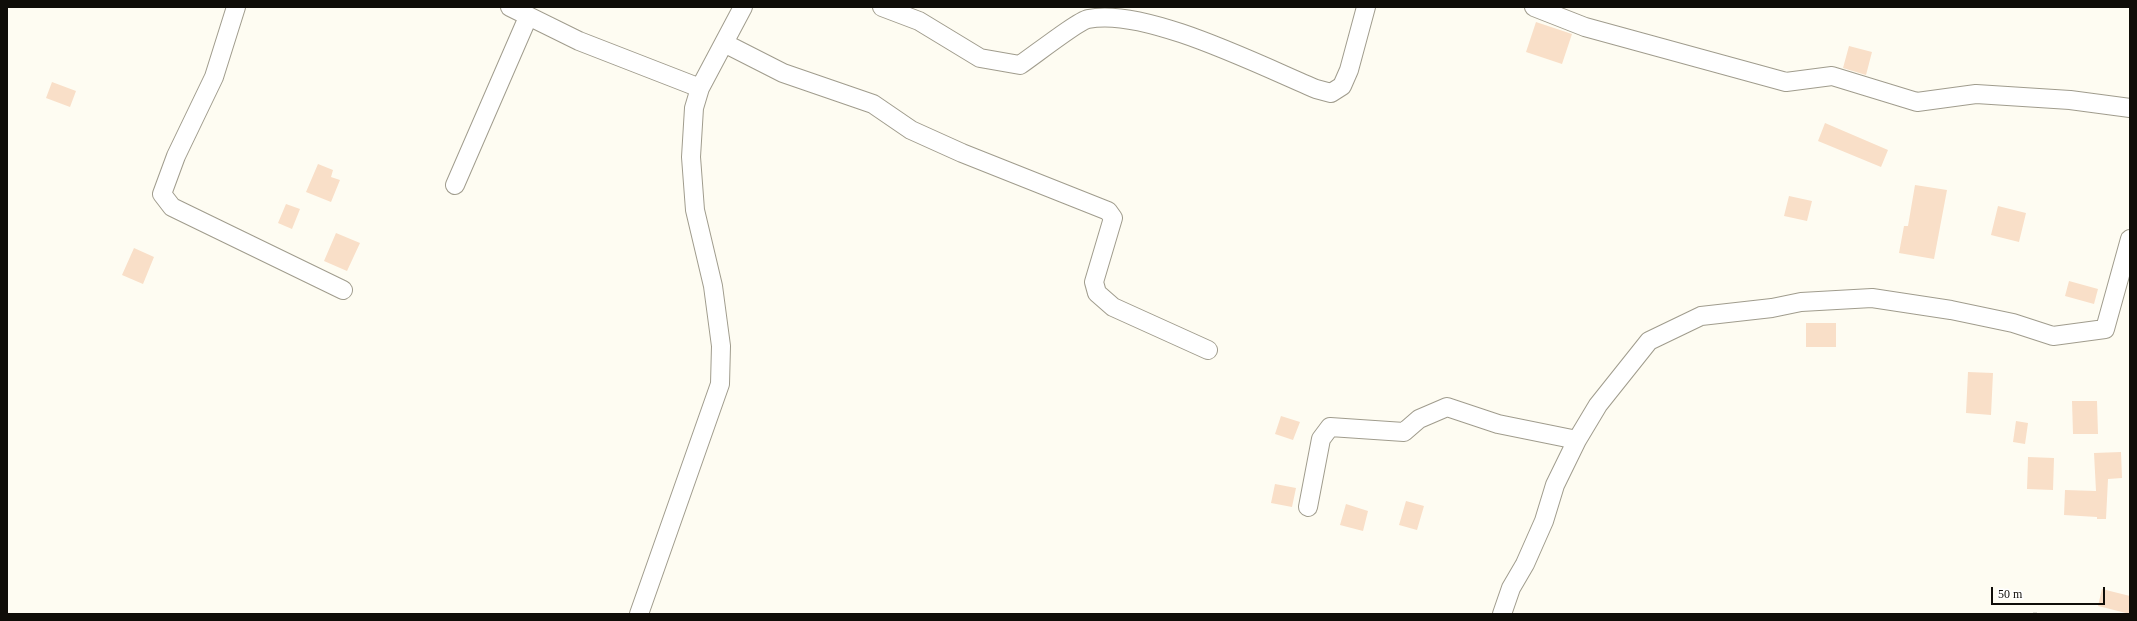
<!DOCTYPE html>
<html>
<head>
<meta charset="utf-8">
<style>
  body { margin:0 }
  #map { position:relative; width:2137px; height:621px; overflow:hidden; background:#fefcf2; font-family:"Times New Roman",serif }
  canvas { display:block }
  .frame { position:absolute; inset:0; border:8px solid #0f0d08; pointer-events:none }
  .scale { position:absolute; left:1991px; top:587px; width:114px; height:18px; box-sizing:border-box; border:2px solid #0f0d08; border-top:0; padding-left:5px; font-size:12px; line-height:14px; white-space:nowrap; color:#0f0d08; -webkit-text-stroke:3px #fff; paint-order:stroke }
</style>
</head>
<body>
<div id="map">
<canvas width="2137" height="621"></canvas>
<div class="frame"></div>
<div class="scale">50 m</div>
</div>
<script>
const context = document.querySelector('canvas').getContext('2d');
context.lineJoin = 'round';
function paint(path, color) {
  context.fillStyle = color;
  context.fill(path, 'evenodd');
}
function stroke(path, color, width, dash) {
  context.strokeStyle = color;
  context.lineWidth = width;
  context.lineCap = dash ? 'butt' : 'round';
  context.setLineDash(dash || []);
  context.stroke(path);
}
const building = new Path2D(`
  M1536,22l36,12 -10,30 -36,-12z
  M1849,46l23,6 -6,23 -23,-7z
  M52,82l24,9 -6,16 -24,-9z
  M1825,123l63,27 -7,17 -63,-26z
  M318,164l15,6 -2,7 9,3 -9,22 -25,-10z
  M1915,185l32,5 -13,69 -35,-6 5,-27h4z
  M1789,196l23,5 -5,20 -23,-5z
  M286,204l14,5 -8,20 -14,-6z
  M1998,206l28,7 -7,29 -28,-7z
  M336,233l24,10 -13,28 -23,-10z
  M134,248l20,9 -11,27 -21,-9z
  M2069,281l29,8 -4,15 -29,-8z
  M1806,323h30v24h-30z
  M1968,372l25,1 -2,42 -25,-2z
  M2072,401h25l1,33h-25z
  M1281,416l19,6 -7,18 -18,-6z
  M2016,421l12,2 -3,21 -12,-2z
  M2121,452l1,26 -14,1 -2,40h-9v-2l-33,-2 1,-25 31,1 -2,-38z
  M2028,457l26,1 -1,32 -26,-1z
  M1275,484l21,4 -4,19 -21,-4z
  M1406,501l18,5 -7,24 -18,-5z
  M1346,504l22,7 -5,20 -23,-6z
  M2102,589l28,7v18l-32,-8z`);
const path = new Path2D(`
  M2033,614h4`);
const minor = new Path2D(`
  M236,7l-22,70 -38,79 -14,38 10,13 171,83
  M510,7l69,34 121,47
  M882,7l37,14 61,37 40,7c12,-8 58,-44 68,-46 57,-12 173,47 228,70l15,4 11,-7 7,-16 17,-63
  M1534,7l51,20 201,55 46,-6 85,26 59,-8 94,6 60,8
  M724,43l59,30 90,31 38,26 51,23 146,58 5,7 -19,64 3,11 16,14 95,43
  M455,185l73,-168
  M1308,507l13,-68 9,-12 74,5 15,-13 28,-12 51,17 79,16
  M639,614l81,-230 1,-38 -8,-60 -18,-76 -4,-53 3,-49 6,-20 43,-81
  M1502,614l9,-26 14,-24 19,-43 11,-36 22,-45 21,-35 51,-64 52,-25 71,-8 29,-6 71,-4 79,12 62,13 40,13 52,-7 25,-90`);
paint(building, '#f9dfc8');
stroke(minor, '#a09c8d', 20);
stroke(path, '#7e7c74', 2.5, [4, 2]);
stroke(minor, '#fff', 18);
</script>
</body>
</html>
